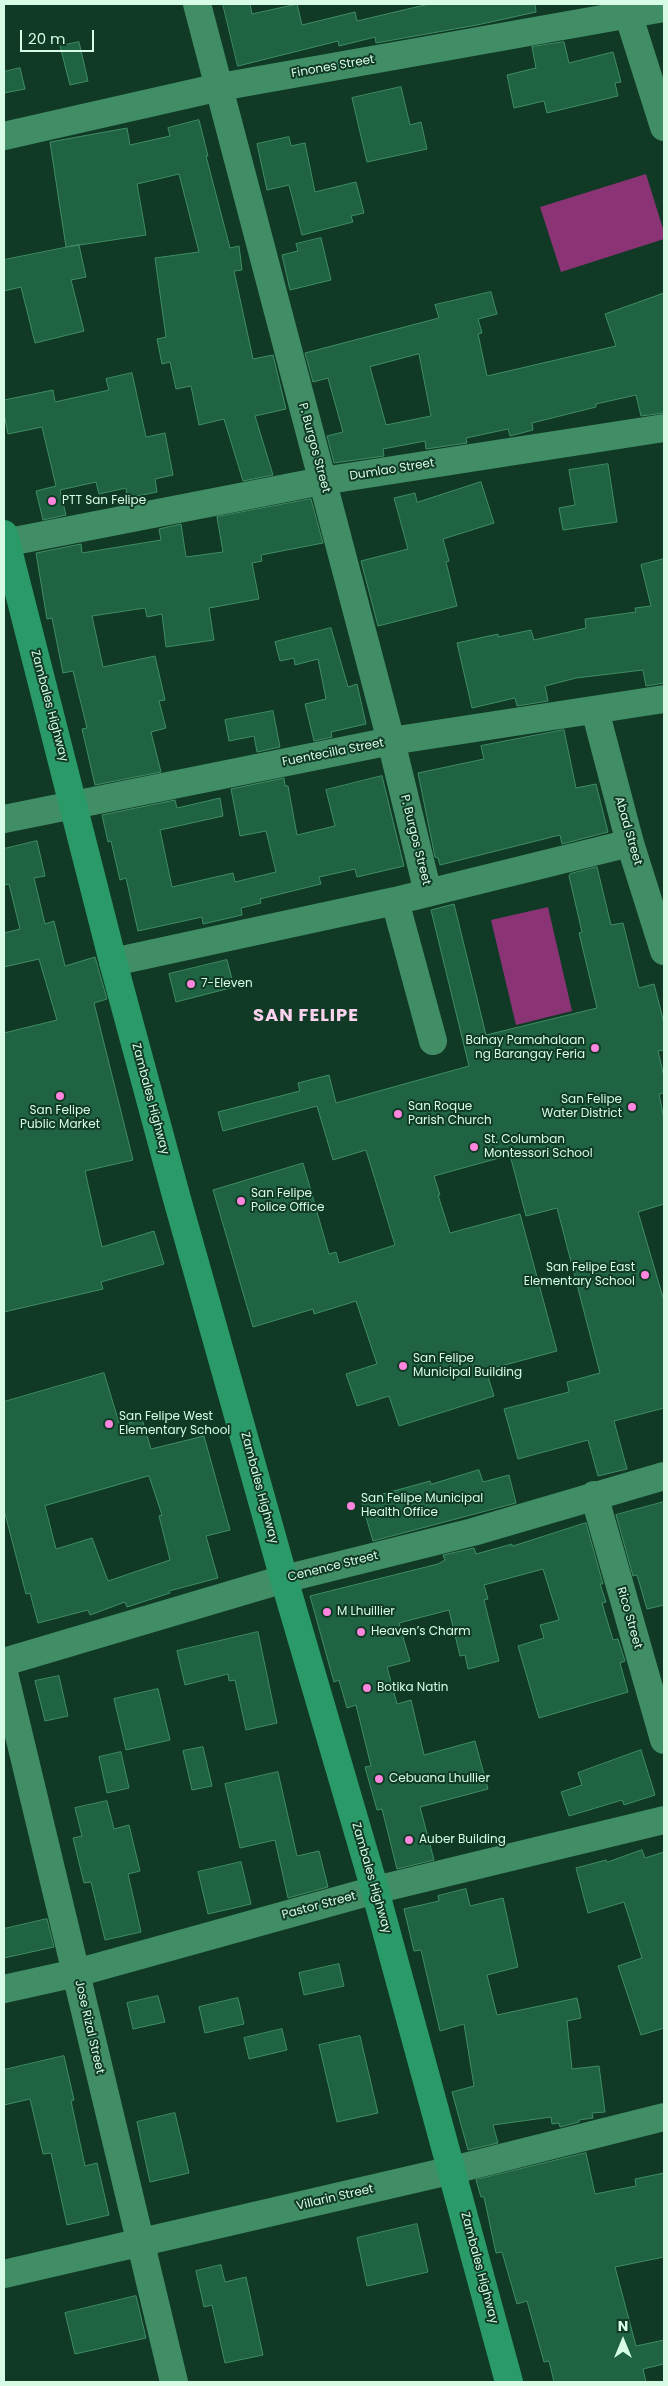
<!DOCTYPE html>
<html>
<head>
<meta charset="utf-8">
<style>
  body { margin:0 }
  #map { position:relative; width:668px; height:2386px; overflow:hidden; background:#103a25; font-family:Poppins,sans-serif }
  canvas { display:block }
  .frame { position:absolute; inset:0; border:5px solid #d6fce5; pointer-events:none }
  .north { position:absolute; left:598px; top:2316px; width:50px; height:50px; -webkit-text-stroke:4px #103a25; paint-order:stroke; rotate:0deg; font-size:14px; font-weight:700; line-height:20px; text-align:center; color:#d6fce5 }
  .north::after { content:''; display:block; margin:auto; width:18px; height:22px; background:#d6fce5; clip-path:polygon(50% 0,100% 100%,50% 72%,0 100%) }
  .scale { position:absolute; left:20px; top:30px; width:74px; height:22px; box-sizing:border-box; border:2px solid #d6fce5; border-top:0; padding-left:6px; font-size:15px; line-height:18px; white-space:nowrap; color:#d6fce5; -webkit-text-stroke:4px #103a25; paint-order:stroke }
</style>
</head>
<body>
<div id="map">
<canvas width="668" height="2386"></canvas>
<div class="frame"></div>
<div class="north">N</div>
<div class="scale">20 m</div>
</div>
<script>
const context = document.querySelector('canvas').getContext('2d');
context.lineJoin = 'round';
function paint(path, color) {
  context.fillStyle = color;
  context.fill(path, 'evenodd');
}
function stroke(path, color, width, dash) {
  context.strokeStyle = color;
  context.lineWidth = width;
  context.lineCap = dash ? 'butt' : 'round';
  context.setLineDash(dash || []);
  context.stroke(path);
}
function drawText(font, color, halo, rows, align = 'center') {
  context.font = font + ' Poppins,sans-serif';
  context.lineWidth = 4;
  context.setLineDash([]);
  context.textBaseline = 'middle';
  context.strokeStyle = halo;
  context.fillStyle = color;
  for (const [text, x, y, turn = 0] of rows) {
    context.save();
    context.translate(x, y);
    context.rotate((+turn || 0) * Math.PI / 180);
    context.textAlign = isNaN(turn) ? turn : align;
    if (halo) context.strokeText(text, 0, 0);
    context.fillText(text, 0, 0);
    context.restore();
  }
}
const green = new Path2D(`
  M646,174l18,58v7l-103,33 -21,-65z
  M548,907l24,104 -56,14 -25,-105z`);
const building = new Path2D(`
  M223,4h27l2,10 45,-10 5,21 53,-13 2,9 72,-17h106l1,8 -59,13 -101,18 -1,-6 -36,9 -1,-5 -100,25z
  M79,42l9,39 -18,4 -10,-39z
  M564,42l5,21 44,-11 8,30 -6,1 3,13 -71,17 -3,-12 -30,7 -7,-33 29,-7 -4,-21z
  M20,68l5,21 -21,4v-21z
  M401,87l9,38 11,-3 6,27 -60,13 -15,-64z
  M199,120l9,36h-2l24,92 9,-2 3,24 -8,1 19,88 20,-4 13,54 -31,7 18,59 -30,6 -19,-62 -25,6 -8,-39 -15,3 -6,-27 -8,2 -5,-25 9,-2 -11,-79 44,-6 -20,-78 -42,10 9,51 -80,12 -16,-105 77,-14 3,17 40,-9 -2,-8z
  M289,137l2,9 14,-3 10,49 41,-10 8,31 -13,3 2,6 -51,13 -13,-50 -22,5 -10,-46z
  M321,238l10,42 -41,10 -8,-35 16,-4 -2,-7z
  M79,245l7,32 -15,3 13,51 -49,12 -14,-56 -17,4v-31z
  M491,292l6,22 -19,5 4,14 -4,1 9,42 129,-30 -11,-32 59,-21v120l-23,3 -5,-21 -40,9v3l-64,16 1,7 -23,6 -2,-7 -42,9 1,5 -41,6 -1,-8 -42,8 1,7 -50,7 -7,-27 16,-4 -15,-54 -15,4 -8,-29 134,-35 -4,-13zM419,354l12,62 -45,9 -16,-58z
  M132,373l14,64 19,-4 8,42 -18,4 2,13 -30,6 -1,-10 -27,6 -3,-12 -36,8 6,25 -23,5 -7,-29 20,-5 -14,-59 -34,7 -4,-20v-14l49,-10 2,12 54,-12 -3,-11z
  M608,464l9,58 -54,8 -4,-22 16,-3 -6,-35z
  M481,482l13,41 -51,16 6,22 -3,1 11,44 -79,20 -17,-65 47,-12 -14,-51 21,-5 2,9z
  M311,499l12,44 -62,12 1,6 -10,2 7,36 -50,9 5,32 -48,7 -4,-33 -15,3 -2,-9 -53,8 11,51 52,-11 10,44 -6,1 7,27 -15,4 10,40 -66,13 -13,-56 5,-1 -14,-57 -10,2 -11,-55 -5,1 -11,-66 45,-9 1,9 79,-13 -2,-11 22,-5 5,33 37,-5 -6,-35z
  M664,559v124l-18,3 -3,-16 -67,8 -31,8 3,15 -31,5 -2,-8 -43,10 -15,-65 41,-9v3l33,-7 3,10 52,-12 -1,-9 51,-7 -1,-4 16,-2 -10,-41z
  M331,628l17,59 9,-3 9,40 -35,8 1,5 -18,4 -9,-37 21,-5 -8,-40 -23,6 -1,-7 -14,3 -5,-19z
  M273,711l7,36 -23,5 -3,-16 -25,5 -4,-21z
  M564,730l12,58 20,-4 12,48 -46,12 -2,-9 -120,30 -2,-7 -3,-1 -17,-84 66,-14 -3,-13z
  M382,776l22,90 -47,11 -2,-8 -36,8 2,7 -61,15 1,4 -20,5 1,7 -39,9 -1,-7 -64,14 -12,-53 -6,2 -9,-39 -3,1 -6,-27 73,-15 2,8 43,-10 3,18 -63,14 12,57 61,-14 2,9 41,-10 -10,-41 -26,5 -9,-47 53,-11 1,8h3l9,49 38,-9 -9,-36z
  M37,841l8,35 -11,2 11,46 9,-3 11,45 30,-9 12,42 -13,4 39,157 -48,11 17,76 52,-16 10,33 -63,18 2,7 -99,23v-279l53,-13 -18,-61 -35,8v-34l16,-4 -11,-45 -5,1v-36z
  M597,867l14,58 12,-2 16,65 15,-4 10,39v27l-6,1 6,26v16l-5,1 5,25v85l-26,8 26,89v107l-50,13 13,48 -29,7 -10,-36 -70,19 -14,-50 65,-17 -2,-10 33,-9 -43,-165 -31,8 -16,-61 -76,21 6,19h-2l12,38 70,-19 37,137 -71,19 8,26 -95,30 -10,-30 -32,10 -11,-32 31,-10 -21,-63 -42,13 -1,-5 -60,18 -40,-137 90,-27 26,91 7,-2 3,11 56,-18 -29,-95 -33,10 -16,-54 -94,25 -5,-19 82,-21 -2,-8 31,-8 7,28 133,-37 -38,-156 23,-6 32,131 111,-27 -18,-75 3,-1 -13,-56 1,-2z
  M227,960l7,27 -58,15 -7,-28z
  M104,1373l16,53 22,-7 9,30 53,-13 26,94 -24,6 12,42 -49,13 1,2 -43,14 -2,-5 -35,13 -2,-5 -50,13 -8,-30 -4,1 -22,-84v-108zM149,1476l13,39 -3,1 11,44 -62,21 -16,-43 -36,11 -11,-43z
  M479,1470l4,12 26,-7 7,28 -143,38 -12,-41 69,-19 1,3z
  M664,1502v103l-17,4 -10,-34 -4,1 -17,-61z
  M586,1523l17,61h-3l6,18 -4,1 11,37 5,-1 7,22 -5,2 8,29 -89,26 -21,-72 26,-8 -4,-13 19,-5 -16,-51 -59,16 4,14 -4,1 15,61 -31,8 -3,-14 -5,1 -11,-46 -50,13 11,38 -23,6 10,37 14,-4 13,55 51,-14 13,48 -68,18 14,53 -37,9 -15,-60 -5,1 -12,-43 6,-1 -15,-61 -9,3 -8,-28 -5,2 -24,-86 128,-32 7,-4 -2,-5 31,-7 2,6 36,-10v2z
  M258,1632l19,91 -31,7 -11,-50 -6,1 -1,-7 -43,11 -8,-34z
  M59,1676l9,40 -23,5 -10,-40z
  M158,1689l12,51 -44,10 -12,-51z
  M203,1747l9,39 -20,4 -9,-39z
  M641,1750l14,45 -31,10 -2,-5 -53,16 -8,-24 21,-7 -4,-12z
  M121,1752l8,36 -22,5 -8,-36z
  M278,1772l19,84 22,-5 9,36 -40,11 -13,-58 -35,8 -15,-64z
  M107,1801l7,28 15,-4 11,46 -12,3 13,58 -36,8 -14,-58 -7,1 -11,-45 9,-2 -7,-28z
  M642,1850l3,8 19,-6v176l-23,7 -23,-69 24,-8 -18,-56 -36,11 -12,-45 30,-8 1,2z
  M241,1862l10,42 -43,10 -10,-42z
  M466,1889l4,17 33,-8 15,69 -31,8 10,40 80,-17 4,20 -14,3 5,48 27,-3 6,46 -13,1 1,5 -14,2v2l-19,5 -1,-4 -7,1 -1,-7 -58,8 5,18 -30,7 -16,-58 22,-6 -10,-62 -24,7 -19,-81 -7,1 -10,-42 35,-8 -1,-5z
  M47,1919l7,28 -50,11v-29z
  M339,1964l5,22 -40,9 -5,-22z
  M158,1996l7,26 -32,7 -6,-26z
  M238,1998l6,26 -39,9 -6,-26z
  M282,2029l5,21 -38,9 -5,-21z
  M360,2036l18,77 -41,9 -18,-77z
  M64,2056l10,44 -3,1 14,65 12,-3 12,52 -42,10 -16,-72 -8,1 -13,-55 -26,6v-35z
  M175,2113l14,60 -39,9 -13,-60z
  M586,2153l9,41 41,-8 -1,-7 29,-6v84l-49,10 21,79 28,-6v24l-21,5 3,13h-92l-5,-21 -5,1 -17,-61 -10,3 -15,-52 -6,1 -12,-56h-3l-5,-17z
  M417,2224l11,48 -61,14 -10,-48z
  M221,2265l4,17 21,-5 17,78 -38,8 -13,-58 -8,2 -8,-36z
  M136,2296l10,42 -71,16 -10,-41z`);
const minor = new Path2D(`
  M197,4l194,737 37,152
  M625,4l39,123
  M4,136l216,-49 444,-79
  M4,543l318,-62 342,-53
  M595,710l35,133 34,108
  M4,819l387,-78 273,-42
  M395,901l38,140
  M113,962l282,-61 235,-58
  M594,1495l70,245
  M4,1662l280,-83 189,-47 191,-56
  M4,1673l170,709
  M4,1989l72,-16 299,-83 289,-70
  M4,2274l449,-104 211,-53`);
const major = new Path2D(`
  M4,534l109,428 64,237 107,380 91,311 134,492`);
const markers = [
  [52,501,5,"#ff85de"],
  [191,984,5,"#ff85de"],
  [595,1048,5,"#ff85de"],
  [60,1096,5,"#ff85de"],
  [632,1107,5,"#ff85de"],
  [398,1114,5,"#ff85de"],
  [474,1147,5,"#ff85de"],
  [241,1201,5,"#ff85de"],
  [645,1275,5,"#ff85de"],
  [403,1366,5,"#ff85de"],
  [109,1424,5,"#ff85de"],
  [351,1506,5,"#ff85de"],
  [327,1612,5,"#ff85de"],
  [361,1632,5,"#ff85de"],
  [367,1688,5,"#ff85de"],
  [379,1779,5,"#ff85de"],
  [409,1840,5,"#ff85de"]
];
const streetNames = [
  ["Finones Street",333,67,-10],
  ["P. Burgos Street",314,448,75],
  ["Dumlao Street",392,470,-9],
  ["Zambales Highway",49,706,75],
  ["Fuentecilla Street",333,753,-11],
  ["Abad Street",628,831,74],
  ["P. Burgos Street",415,840,76],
  ["Zambales Highway",150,1099,75],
  ["Zambales Highway",259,1488,75],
  ["Cenence Street",333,1567,-14],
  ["Rico Street",629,1618,74],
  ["Zambales Highway",371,1878,74],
  ["Pastor Street",319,1906,-15],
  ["Jose Rizal Street",89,2027,77],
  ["Villarin Street",335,2198,-13],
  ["Zambales Highway",479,2268,75]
];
const poiNames = [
  ["PTT San Felipe",62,501],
  ["7-Eleven",201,984],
  ["Bahay Pamahalaan",585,1041,"right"],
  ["ng Barangay Feria",585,1055,"right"],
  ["San Felipe",622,1100,"right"],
  ["Water District",622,1114,"right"],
  ["San Roque",408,1107],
  ["Parish Church",408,1121],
  ["San Felipe",60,1111,"center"],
  ["Public Market",60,1125,"center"],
  ["St. Columban",484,1140],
  ["Montessori School",484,1154],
  ["San Felipe",251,1194],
  ["Police Office",251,1208],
  ["San Felipe East",635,1268,"right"],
  ["Elementary School",635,1282,"right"],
  ["San Felipe",413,1359],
  ["Municipal Building",413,1373],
  ["San Felipe West",119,1417],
  ["Elementary School",119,1431],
  ["San Felipe Municipal",361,1499],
  ["Health Office",361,1513],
  ["M Lhuillier",337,1612],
  ["Heaven’s Charm",371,1632],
  ["Botika Natin",377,1688],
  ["Cebuana Lhullier",389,1779],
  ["Auber Building",419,1840]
];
const districtNames = [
  ["SAN FELIPE",306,1016]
];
paint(green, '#8a3475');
paint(building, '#206342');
stroke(building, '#3f8d64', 1);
stroke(minor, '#418e66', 28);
stroke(major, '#2a9b68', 28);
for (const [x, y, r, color] of markers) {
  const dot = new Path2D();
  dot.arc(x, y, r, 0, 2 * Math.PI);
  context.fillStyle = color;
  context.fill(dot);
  stroke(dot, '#103a25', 2);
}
drawText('12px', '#d6fce5', '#103a25', streetNames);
drawText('12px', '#d6fce5', '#103a25', poiNames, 'left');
context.letterSpacing = '1px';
drawText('bold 18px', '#fcd2ee', '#103a25', districtNames);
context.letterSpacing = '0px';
</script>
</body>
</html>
